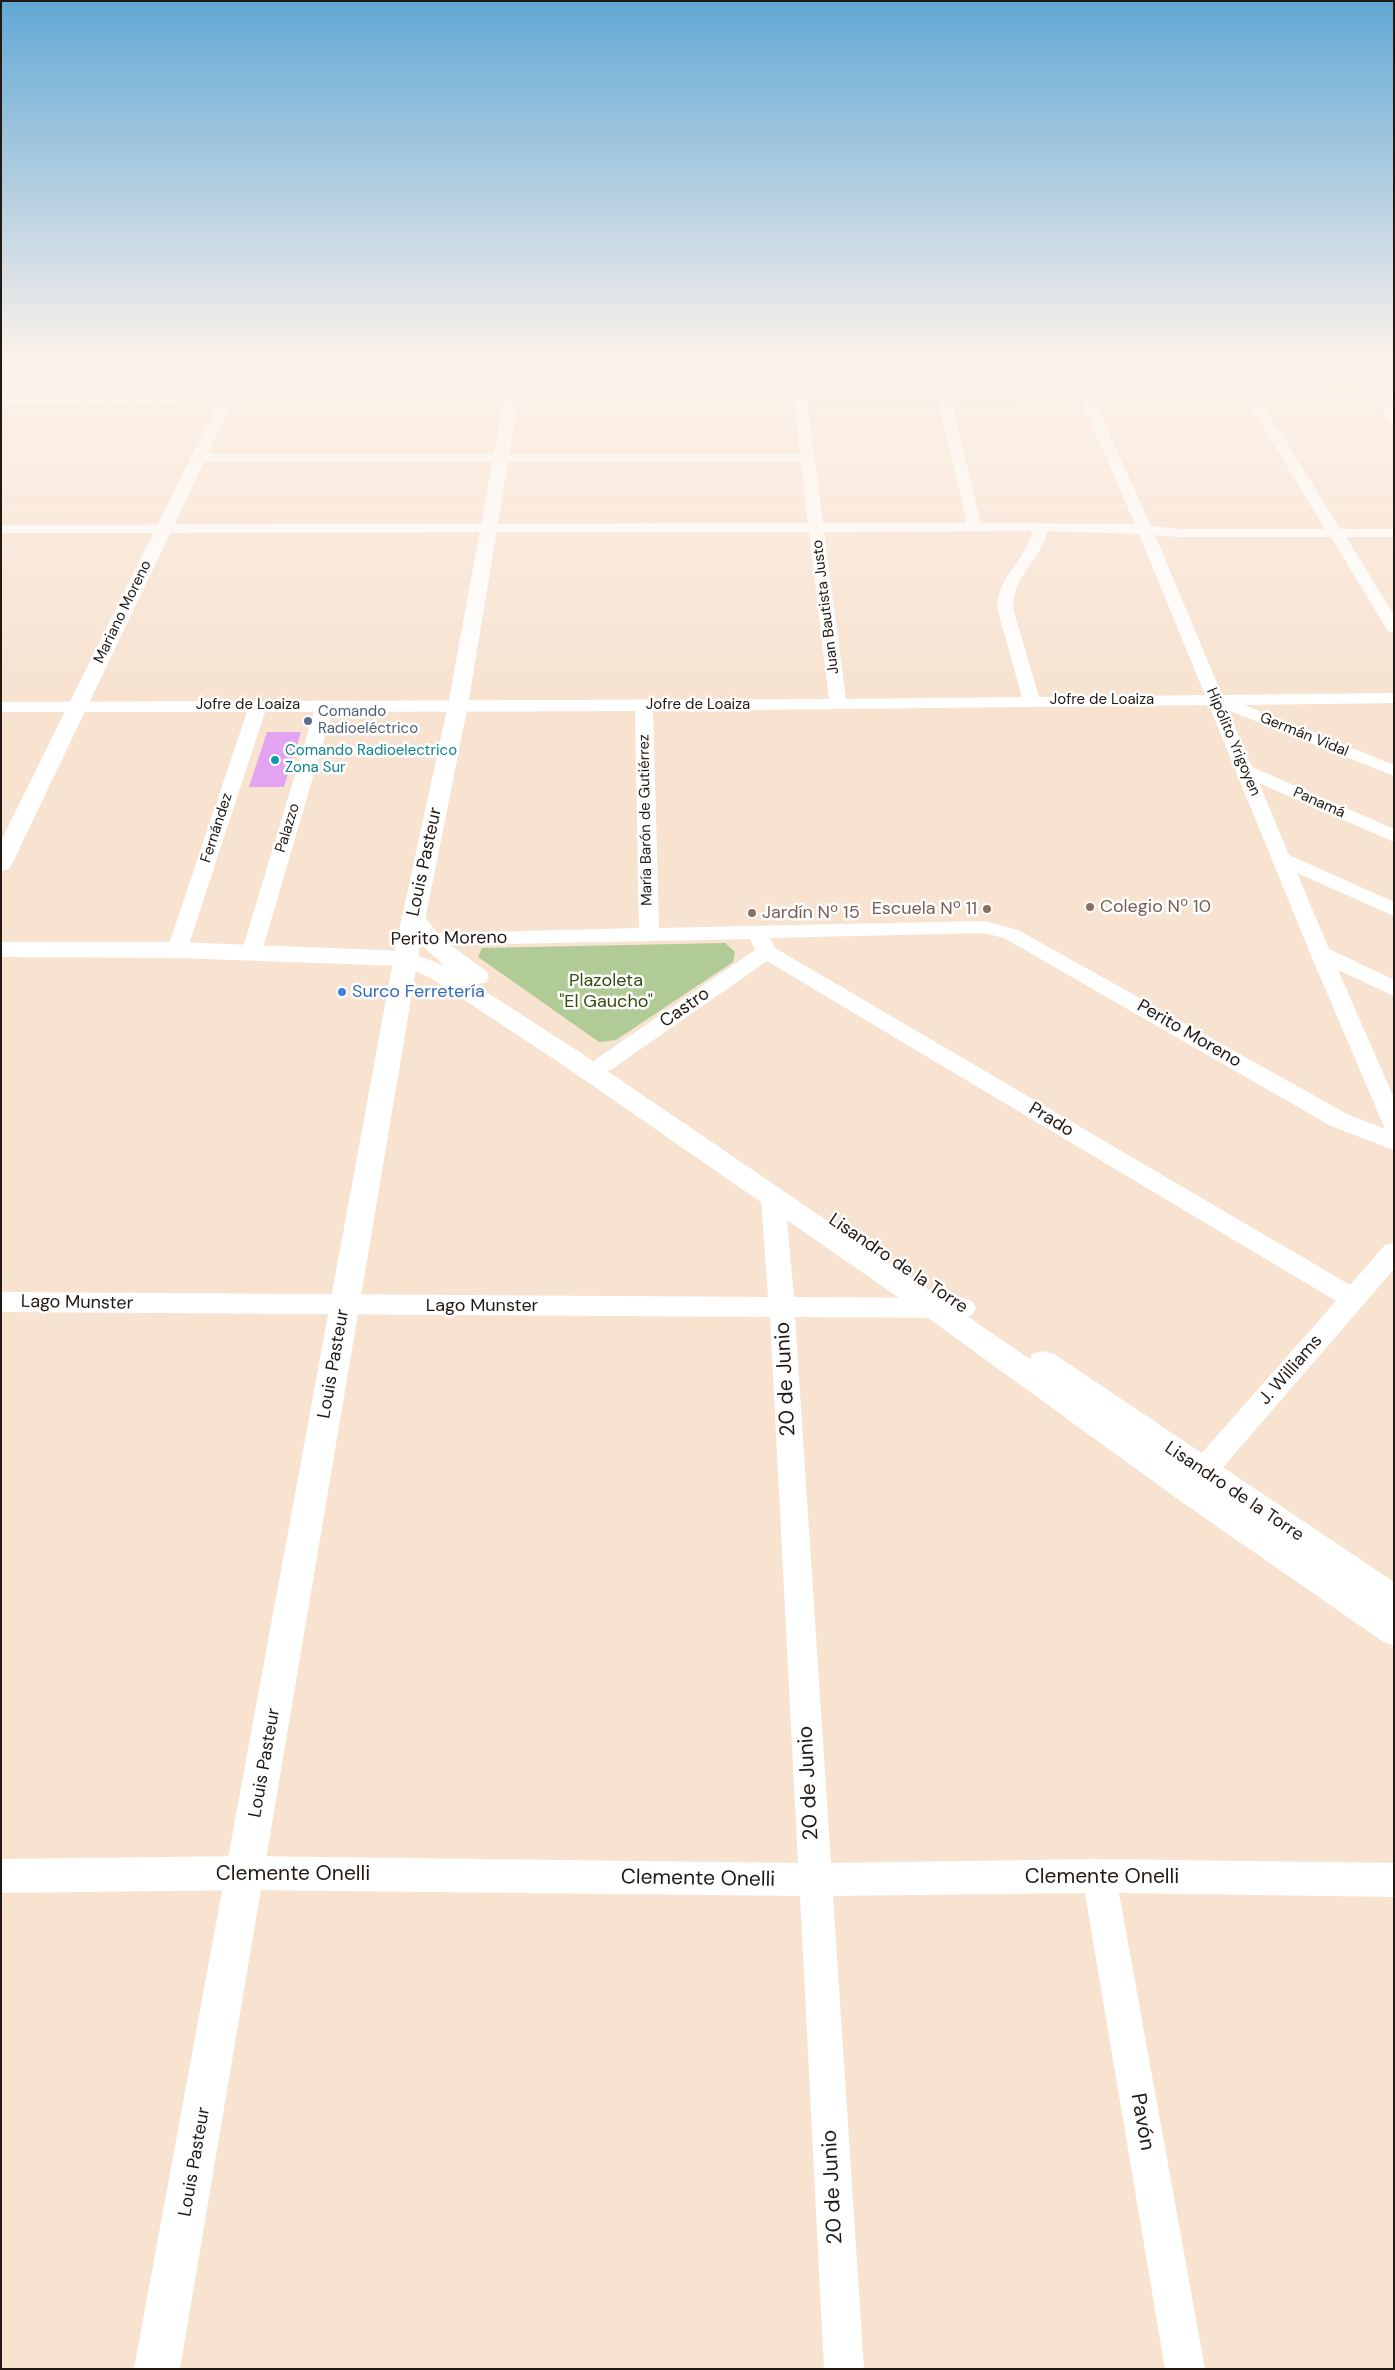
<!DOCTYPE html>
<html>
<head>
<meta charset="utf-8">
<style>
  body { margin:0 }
  #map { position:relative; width:1395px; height:2370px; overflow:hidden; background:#f8e3d1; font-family:"DM Sans",sans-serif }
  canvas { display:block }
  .frame { position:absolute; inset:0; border:2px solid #211913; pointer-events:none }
</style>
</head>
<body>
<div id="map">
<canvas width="1395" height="2370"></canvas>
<div class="frame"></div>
</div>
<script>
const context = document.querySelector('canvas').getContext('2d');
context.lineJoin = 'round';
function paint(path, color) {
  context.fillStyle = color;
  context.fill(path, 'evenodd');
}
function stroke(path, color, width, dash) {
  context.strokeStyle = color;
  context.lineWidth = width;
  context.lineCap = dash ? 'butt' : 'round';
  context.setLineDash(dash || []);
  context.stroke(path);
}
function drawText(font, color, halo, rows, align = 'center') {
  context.font = font + ' "DM Sans",sans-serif';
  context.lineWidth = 5;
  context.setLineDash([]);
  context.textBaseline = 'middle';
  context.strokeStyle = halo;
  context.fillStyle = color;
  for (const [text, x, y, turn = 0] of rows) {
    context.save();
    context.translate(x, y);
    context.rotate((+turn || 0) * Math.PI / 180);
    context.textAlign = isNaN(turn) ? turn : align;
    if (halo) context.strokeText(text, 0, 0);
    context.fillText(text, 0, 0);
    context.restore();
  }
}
const green = new Path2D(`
  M725,943l10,9 -2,10 -117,78 -17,2 -121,-85 4,-9z`);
const building = new Path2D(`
  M267,732h34l-17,55h-35z`);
const minor = new Path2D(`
  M654,360h12v33h127l-4,-33h12l5,33h272l-14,-33h12l15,33 278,-1 -23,-32h12l24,32h12v8h-7l7,8v14l-5,-1 -15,-21h-114l80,129h54v8h-48l48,78v18l-6,-2 -2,-3 -55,-91h-153l-23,-2 67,160 172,-2v10l-150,2 150,60v11l-166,-66 24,57 142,62v13l-135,-59 30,72 105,47v14l-97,-43 32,76 65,31v16l-56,-26 56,128v52l-63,-24 -327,-188 -20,-5 -214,5 5,10 575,337 35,-40 9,-2v26l-181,210c-9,13 -13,21 -30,15l-4,-8 14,-23 143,-162 -569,-340 -155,108 -8,3 -8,-3 -3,-5 3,-5 159,-109 -5,-11 -340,7 -7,-1 -3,-5 3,-5 7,-1 229,-6 -4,-217 -303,1 -70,239 -3,5 -7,1 -7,-1 -3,-5 72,-239h-49l-78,238 -3,5 -7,1 -7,-1 -3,-5 80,-238h-246v-10l828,-3 -20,-167 -808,1v-8l807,-2 -7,-61h-603l-7,-4 7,-4h602l-6,-53 -793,1v-8l652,-1zM1081,400l54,124 -154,-1 -30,-122zM1094,400h153l78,129h-147l-27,-3zM807,401h131l29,122h-144zM1032,531c-6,32 -33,41 -35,77l25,89 -176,2 -22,-167zM1047,531l92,3 66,161 -166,2 -26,-89c1,-37 28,-45 34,-77zM1209,705l101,248 75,176 -38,-15 -329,-184 -34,-9 -325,7 -6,-217z
  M773,1189l8,3 4,6 9,99 169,1 9,3 4,7 -4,7 -9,3 -168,-1 36,546 268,-4 295,4v34l-275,-4 86,476h-40l-80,-476 -252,3 31,473h-40l-24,-473 -554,-6 -245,3v-34l245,-3 552,7 -28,-546 -769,-5v-20l767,5 -7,-99 4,-6z`);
const tertiary = new Path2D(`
  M511,360h14l-57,345 -47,235 -241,1429h-46l263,-1429 51,-235z`);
const secondary = new Path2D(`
  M239,360h14l-241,504 -3,5 -8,2v-30z
  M413,910l8,2 20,26 45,33 3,6 -3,6 -12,1 107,69 449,306 2,-5 11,-3 11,3 340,228v64l-12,-5 -203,-141 -255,-185 -361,-250 -132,-87 -28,-12 -226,-8 -176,-1v-15h176l229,9 39,15 -28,-25 -16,-24 4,-5z`);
const markers = [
  [308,721,5,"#5c6f8a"],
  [275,760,5,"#0f9aa8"],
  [1090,907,5,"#8d6e63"],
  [987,909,5,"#8d6e63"],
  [752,913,5,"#8d6e63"],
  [342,992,5,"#3f7fe0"]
];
const farStreetnames = [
  ["Juan Bautista Justo",826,607,-97],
  ["Mariano Moreno",123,612,-64],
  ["Jofre de Loaiza",1102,700],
  ["Jofre de Loaiza",248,705],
  ["Jofre de Loaiza",698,705],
  ["Germán Vidal",1304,735,22],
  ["Hipólito Yrigoyen",1233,742,67],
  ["Panamá",1319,803,24],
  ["María Barón de Gutiérrez",646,820,-91],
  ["Fernández",217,828,-72],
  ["Palazzo",288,828,-73]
];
const farServicenames = [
  ["Comando",318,712],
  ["Radioeléctrico",318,729]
];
const farCulturenames = [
  ["Comando Radioelectrico",285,751],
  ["Zona Sur",285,768]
];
const streetNames = [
  ["Louis Pasteur",425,862,-78],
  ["Perito Moreno",449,939,-1],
  ["Castro",685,1008,-35],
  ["Perito Moreno",1189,1034,30],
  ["Prado",1051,1120,31],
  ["Lisandro de la Torre",898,1264,34],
  ["Lago Munster",77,1303,1],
  ["Lago Munster",482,1306],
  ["Louis Pasteur",334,1364,-80],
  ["J. Williams",1291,1370,-49],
  ["Lisandro de la Torre",1234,1492,34],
  ["Louis Pasteur",265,1763,-80],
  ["Louis Pasteur",195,2162,-80]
];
const educationNames = [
  ["Colegio Nº 10",1100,907],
  ["Escuela Nº 11",977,909,"right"],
  ["Jardín Nº 15",762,913]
];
const parkNames = [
  ["Plazoleta",606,981],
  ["\"El Gaucho\"",606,1002]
];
const shopNames = [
  ["Surco Ferretería",352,992]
];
const nearStreetnames = [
  ["20 de Junio",786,1379,-93],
  ["20 de Junio",809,1783,-93],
  ["Clemente Onelli",293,1874],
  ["Clemente Onelli",1102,1877],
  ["Clemente Onelli",698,1879,1],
  ["Pavón",1142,2122,80],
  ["20 de Junio",833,2187,-93]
];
paint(green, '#b0cb95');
paint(building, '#e2a4f1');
paint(minor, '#fff');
paint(tertiary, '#fff');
paint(secondary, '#fff');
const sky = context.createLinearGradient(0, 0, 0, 692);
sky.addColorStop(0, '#62a8d5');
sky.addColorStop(0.52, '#fcf2ea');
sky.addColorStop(1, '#fcf2ea00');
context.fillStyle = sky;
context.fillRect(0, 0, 1395, 692);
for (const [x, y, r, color] of markers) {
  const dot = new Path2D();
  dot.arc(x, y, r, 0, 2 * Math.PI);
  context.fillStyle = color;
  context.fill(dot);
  stroke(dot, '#fff', 2);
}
drawText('15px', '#211913', '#fff', farStreetnames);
drawText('15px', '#4e5e75', '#fff', farServicenames, 'left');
drawText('15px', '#0d838f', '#fff', farCulturenames, 'left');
drawText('18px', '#211913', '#fff', streetNames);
drawText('18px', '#785e54', '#fff', educationNames, 'left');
drawText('18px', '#334c0c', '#fff', parkNames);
drawText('18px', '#366cbe', '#fff', shopNames, 'left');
drawText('21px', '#211913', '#fff', nearStreetnames);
</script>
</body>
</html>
